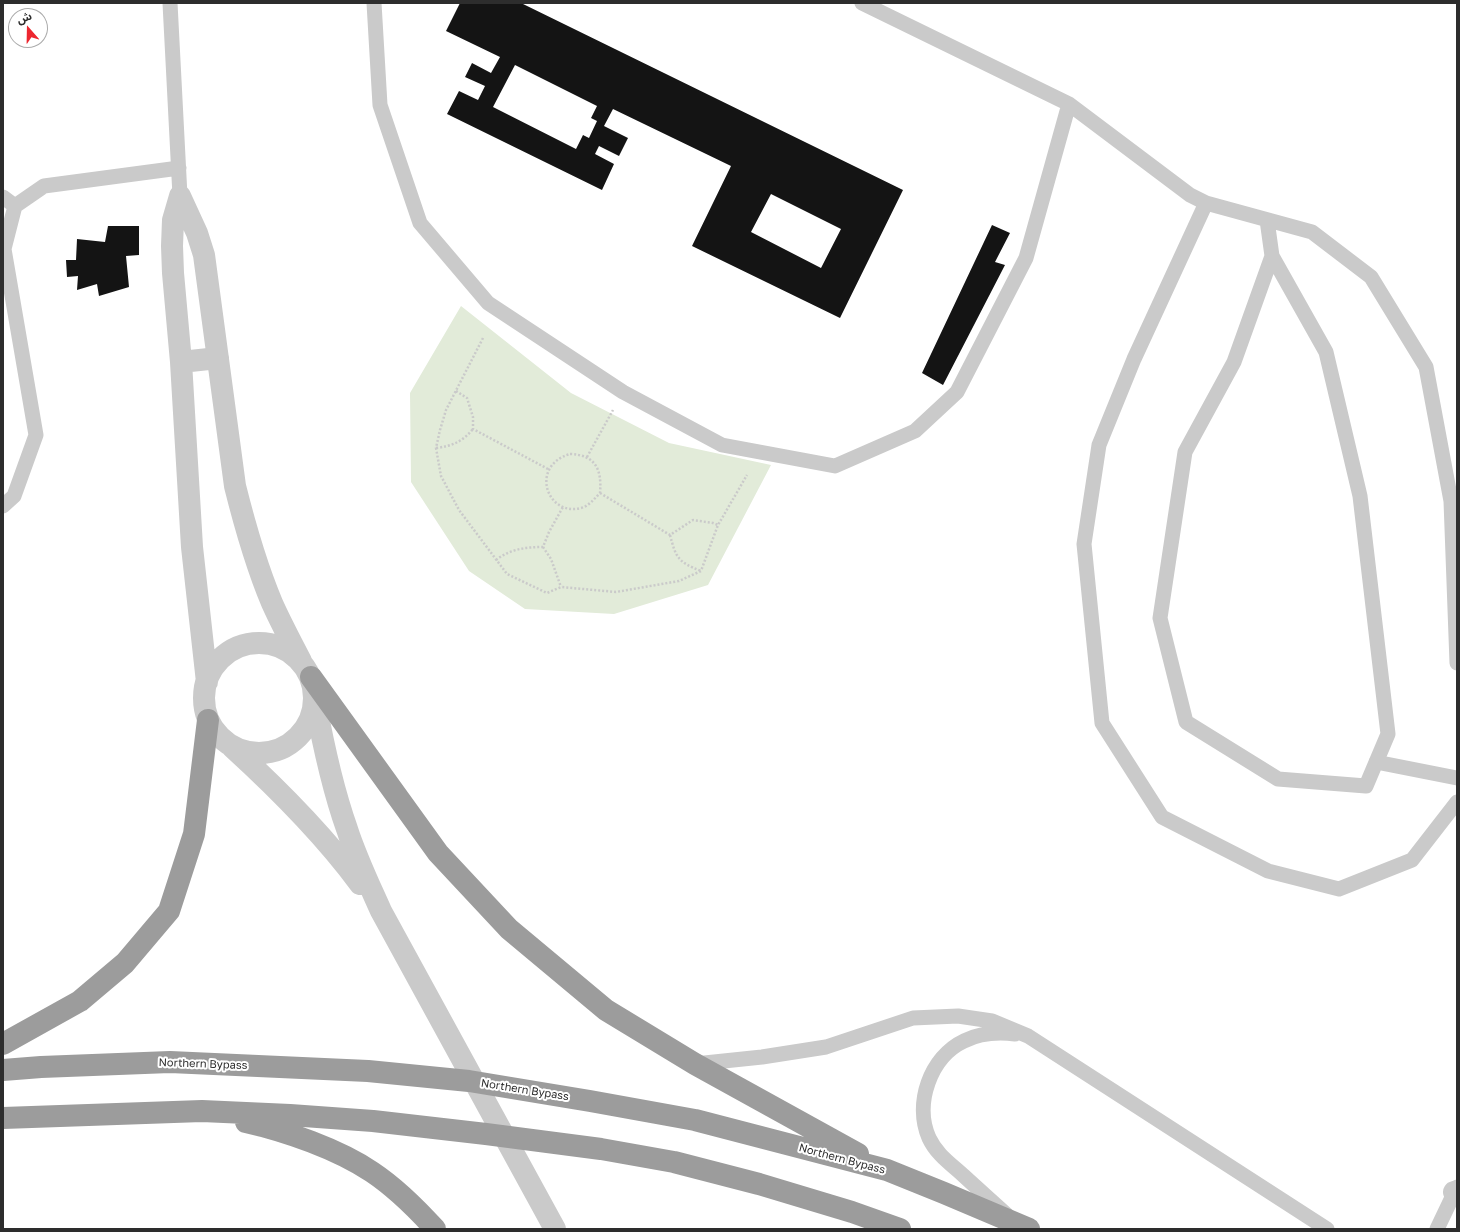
<!DOCTYPE html>
<html>
<head>
<meta charset="utf-8">
<style>
  body { margin:0 }
  #map { position:relative; width:1460px; height:1232px; overflow:hidden; background:#fff; font-family:"Golos Text","Noto Sans Arabic",sans-serif }
  canvas { display:block }
  .frame { position:absolute; inset:0; border:4px solid #2d2d2d; pointer-events:none }
  .north { position:absolute; left:8px; top:8px; width:40px; height:40px; box-sizing:border-box; background:#fff; border:1px solid #ababab; border-radius:50%; rotate:340deg; font-size:11px; font-weight:700; line-height:16px; text-align:center; color:#2d2d2d }
  .north::after { content:''; display:block; margin:auto; width:14px; height:18px; background:#ed262f; clip-path:polygon(50% 0,100% 100%,50% 72%,0 100%) }
</style>
</head>
<body>
<div id="map">
<canvas width="1460" height="1232"></canvas>
<div class="frame"></div>
<div class="north">ش</div>
</div>
<script>
const context = document.querySelector('canvas').getContext('2d');
context.lineJoin = 'round';
function paint(path, color) {
  context.fillStyle = color;
  context.fill(path, 'evenodd');
}
function stroke(path, color, width, dash) {
  context.strokeStyle = color;
  context.lineWidth = width;
  context.lineCap = dash ? 'butt' : 'round';
  context.setLineDash(dash || []);
  context.stroke(path);
}
function drawText(font, color, halo, rows, align = 'center') {
  context.font = font + ' "Golos Text",sans-serif';
  context.lineWidth = 4;
  context.setLineDash([]);
  context.textBaseline = 'middle';
  context.strokeStyle = halo;
  context.fillStyle = color;
  for (const [text, x, y, turn = 0] of rows) {
    context.save();
    context.translate(x, y);
    context.rotate((+turn || 0) * Math.PI / 180);
    context.textAlign = isNaN(turn) ? turn : align;
    if (halo) context.strokeText(text, 0, 0);
    context.fillText(text, 0, 0);
    context.restore();
  }
}
const green = new Path2D(`
  M461,306l110,87 98,50 102,22 -63,120 -94,29 -89,-5 -56,-38 -58,-89 -1,-89z`);
const building = new Path2D(`
  M460,3h61l382,187 -63,128 -148,-72 39,-80 -118,-57 -9,17 24,12 -9,18 -20,-10 -4,8 19,10 -12,26 -155,-76 12,-23 19,9 7,-14 -20,-9 7,-14 19,10 9,-16 -54,-26zM515,65l82,41 -6,12 6,3 -8,17 -6,-3 -7,14 -83,-42zM771,194l70,35 -20,39 -70,-36z
  M992,225l18,8 -15,29 10,3 -62,120 -21,-12z
  M108,226h31v29l-13,1 3,31 -30,9 -2,-12 -20,6 1,-14 -11,1 -1,-17h10l1,-21 28,3z`);
const path = new Path2D(`
  M483,338l-37,72 -6,20 -4,18 5,28 18,34 48,64 40,19 14,-6 55,5 63,-11 22,-10 17,-46 29,-50
  M456,391l11,7 6,19v12l75,40
  M436,448c16,-2 26,-6 37,-19
  M570,454c26,1 32,16 30,39 -6,6 -11,13 -19,15 -34,9 -52,-42 -11,-54z
  M587,457l26,-47
  M600,493l70,42 23,-15 20,3 5,2
  M670,535c6,23 8,27 31,36
  M543,547l8,12 10,28
  M496,560c14,-11 30,-13 47,-13l6,-15 14,-25`);
const service = new Path2D(`
  M170,3l10,193
  M374,3l6,102 40,118 68,80 135,89 99,53 113,21 80,-35 42,-39 69,-134 43,-154
  M862,3l207,101 121,91 16,8 106,29 59,45 55,90 25,134 6,162
  M3,197l12,9
  M1206,203l-72,156 -35,86 -15,99 18,179 60,94 106,54 71,18 73,-29 45,-58
  M1267,220l5,36 54,96 34,144 28,238 -22,52 -88,-7 -92,-57 -26,-104 25,-166 49,-90 38,-106
  M3,506l11,-10 22,-61 -32,-186 11,-43 29,-20 135,-18
  M1376,762l81,16
  M695,1064l67,-7 64,-10 87,-29 45,-2 34,5 36,15 299,193
  M1007,1215c-14,-13 -29,-26 -43,-39 -13,-12 -27,-21 -35,-38 -15,-34 1,-81 35,-97 16,-8 34,-9 51,-7
  M1437,1229l20,-42`);
const minor = new Path2D(`
  M180,196l-7,24 -1,26 1,27 8,89 11,185 15,135
  M180,196l17,37 7,22 31,231c10,40 21,79 37,117 9,20 19,39 29,58
  M181,362l37,-4
  M204 698a55 55 0 1 1 110 0a55 55 0 1 1-110 0Z
  M315,700c8,44 17,87 32,129 9,28 22,55 34,82l174,318
  M233,748c46,42 90,86 127,136
  M1454,1192l3,2`);
const trunk = new Path2D(`
  M311,677l127,176 71,76 97,81 89,54 163,90
  M3,1044l77,-43 45,-38 44,-52 25,-77 14,-114
  M3,1070l38,-3 129,-5 198,9 101,10 121,20 105,19 192,50 57,23 85,36
  M3,1118l199,-7 88,4 83,6 113,13 115,15 73,13 85,22 93,28 48,17
  M246,1122c40,9 92,27 126,50 24,16 44,36 63,57`);
const streetNames = [
  ["Northern Bypass",203,1064,2],
  ["Northern Bypass",525,1090,9],
  ["Northern Bypass",842,1159,15]
];
paint(green, '#e2ebd9');
paint(building, '#141414');
stroke(path, '#cacaca', 2.5, [2, 2]);
stroke(service, '#cacaca', 15);
stroke(minor, '#cacaca', 22);
stroke(trunk, '#9c9c9c', 22);
drawText('11px', '#2d2d2d', '#fff', streetNames);
</script>
</body>
</html>
